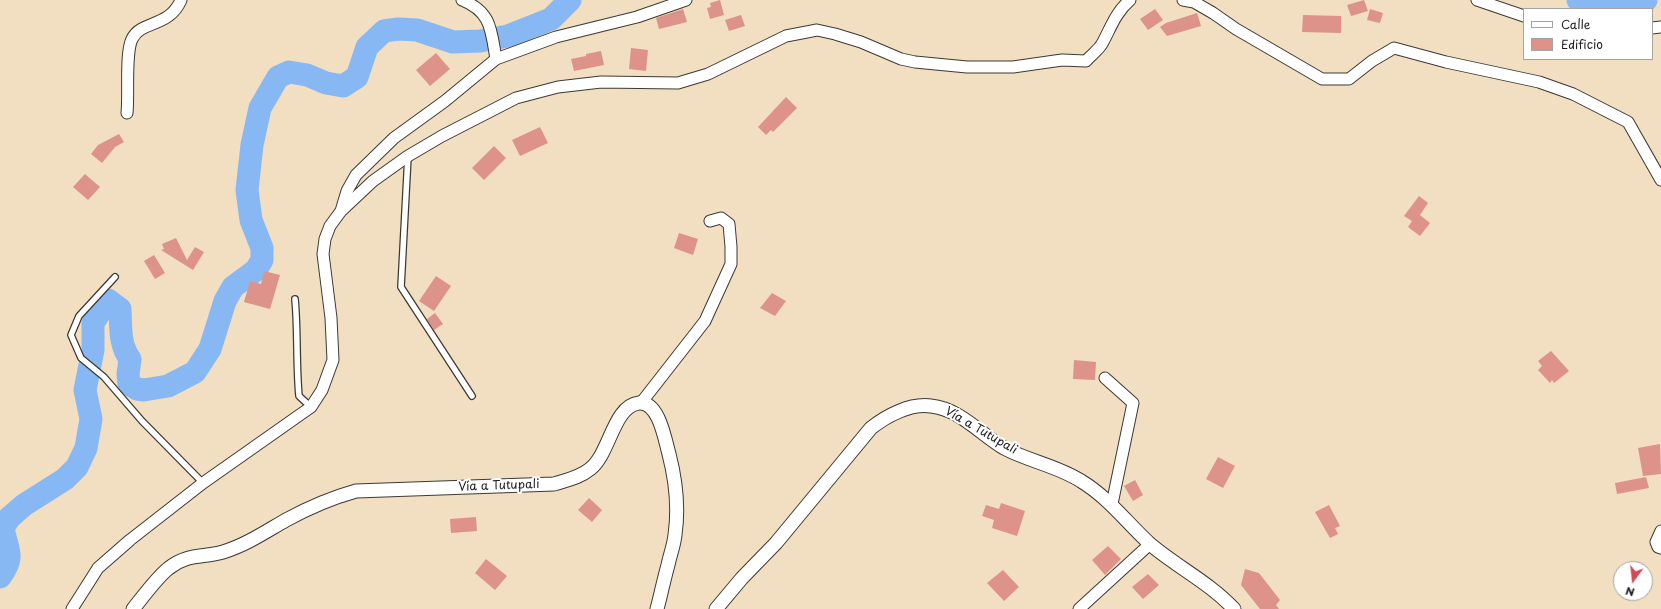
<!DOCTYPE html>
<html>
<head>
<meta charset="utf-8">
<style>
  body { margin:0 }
  #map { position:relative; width:1661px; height:609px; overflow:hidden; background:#f2dec1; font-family:"Playpen Sans",sans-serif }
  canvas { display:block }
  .legend { position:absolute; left:1523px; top:8px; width:130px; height:52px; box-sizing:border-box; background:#fff; border:1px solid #a4a4a4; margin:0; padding:5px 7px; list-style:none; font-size:12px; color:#1c1c1c }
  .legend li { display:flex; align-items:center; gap:8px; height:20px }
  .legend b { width:20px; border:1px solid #a4a4a4 }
  .north { position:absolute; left:1613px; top:561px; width:40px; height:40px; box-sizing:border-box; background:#fff; border:1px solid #a4a4a4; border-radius:50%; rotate:195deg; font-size:11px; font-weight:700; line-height:16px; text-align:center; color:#1c1c1c }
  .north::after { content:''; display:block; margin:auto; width:14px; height:18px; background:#d1495b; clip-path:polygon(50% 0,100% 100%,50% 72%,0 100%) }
</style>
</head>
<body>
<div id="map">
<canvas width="1661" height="609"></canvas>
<ul class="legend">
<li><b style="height:5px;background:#fff"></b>Calle</li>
<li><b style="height:11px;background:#dd9389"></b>Edificio</li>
</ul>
<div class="north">N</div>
</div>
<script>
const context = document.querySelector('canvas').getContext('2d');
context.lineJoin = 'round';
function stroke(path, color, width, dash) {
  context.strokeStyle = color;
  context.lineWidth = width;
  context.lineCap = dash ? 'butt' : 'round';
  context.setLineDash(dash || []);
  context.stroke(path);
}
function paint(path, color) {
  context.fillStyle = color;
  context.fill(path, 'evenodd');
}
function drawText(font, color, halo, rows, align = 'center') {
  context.font = font + ' "Playpen Sans",sans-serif';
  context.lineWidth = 4;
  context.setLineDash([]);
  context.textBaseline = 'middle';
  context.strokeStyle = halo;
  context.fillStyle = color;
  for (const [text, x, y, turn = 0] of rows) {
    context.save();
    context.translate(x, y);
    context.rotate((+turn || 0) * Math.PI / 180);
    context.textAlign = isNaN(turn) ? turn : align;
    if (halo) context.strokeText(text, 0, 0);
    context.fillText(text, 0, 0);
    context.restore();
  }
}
const river = new Path2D(`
  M1578,0l24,6 44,-6
  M0,577c16,-22 7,-26 3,-49l6,-10 15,-13 41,-26 12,-12 9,-19 5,-29 -6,-29 8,-40v-27l15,-23 12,9c1,18 -1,35 10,50l-2,15 1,10 8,5 7,1 24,-4 27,-14 15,-23 15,-48 8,-14 23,-17 6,-10v-12l-11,-28 -4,-30 5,-45 8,-37 18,-31 11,-5 18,3 19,8 17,3 14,-9 10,-30 17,-16 14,-2 19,1 36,12 27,-1 28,-5 43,-17 19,-19`);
const building = new Path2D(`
  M720,0l4,15 -14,4 -3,-11 4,-1 -1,-4z
  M1364,0l4,11 -17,5 -4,-11z
  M683,9l4,13 -28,7 -3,-11z
  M1155,9l8,11 -15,10 -8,-11z
  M1370,9l13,4 -3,10 -13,-3z
  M1197,13l4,13 -34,10 -7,-9 6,-4z
  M741,15l4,11 -16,5 -4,-11z
  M1303,15l38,1v17l-39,-1z
  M631,48l17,2 -2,21 -17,-2z
  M601,51l3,14 -30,6 -3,-12 15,-3v-2z
  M436,53l14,16 -20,17 -14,-16z
  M786,97l11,11 -24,24 -2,-2 -5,5 -8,-8z
  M540,127l8,16 -28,13 -8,-16z
  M119,134l5,8 -9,5 -13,16 -11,-9 7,-9z
  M494,146l12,12 -22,22 -12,-12z
  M85,174l15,13 -12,13 -15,-13z
  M1419,196l9,7 -8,12 10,8 -10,13 -12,-9 4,-6 -8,-5z
  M679,233l19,6 -5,16 -19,-7z
  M176,238l11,22 8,-13 9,5 -11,18 -32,-20 3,-1 -2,-5z
  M154,255l11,18 -10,6 -11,-18z
  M264,271l16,4 -10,34 -26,-7 6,-21 11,3z
  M436,276l15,10 -17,25 -15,-10z
  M772,293l14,8 -11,15 -15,-8z
  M435,313l8,11 -9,6 -7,-11z
  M1551,351l18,20 -15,12 -2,-3 -2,3 -12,-13 4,-4 -4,-5z
  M1074,360l22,2 -1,18 -22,-1z
  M1660,444l1,30 -18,2 -5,-28z
  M1218,457l17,9 -12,22 -17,-9z
  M1646,477l3,11 -32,6 -2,-11z
  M1135,480l8,15 -10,6 -9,-15z
  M589,498l13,12 -10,12 -14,-12z
  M1001,503l24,8 -8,25 -25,-8 2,-8 -12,-4 4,-11 13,4z
  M1329,505l11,21 -5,2 3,6 -8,4 -15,-26z
  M476,517l1,14 -26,2 -1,-14z
  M1108,546l13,13 -16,16 -13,-15z
  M486,559l21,17 -12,14 -20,-17z
  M1245,569l14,4 21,27 -4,5 3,4h-19l-19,-24z
  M1003,570l16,17 -15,14 -17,-18z
  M1148,574l11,11 -16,14 -11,-12z`);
const service = new Path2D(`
  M408,156l-7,131 71,109
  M115,277l-36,39 -8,19 10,23 23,19 38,44 61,62
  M295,299c3,32 1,65 4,97l12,11`);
const minor = new Path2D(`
  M1183,0l11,2 19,11 23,16 86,50h27l23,-18 22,-13 52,14 93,20 34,12 55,28 33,58
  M1477,0l47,16
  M1652,28l9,-1
  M496,59l60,-22 81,-20 49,-17
  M127,113c2,-19 -2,-60 5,-74 9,-19 37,-11 49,-39
  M341,211l6,-20 9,-16 38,-37 51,-37 51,-42c-5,-28 -4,-47 -34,-59
  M1105,378l28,25 -21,101
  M641,403l64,-82 26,-57v-17l-2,-23 -8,-6 -11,3
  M1661,531l-5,11 2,5 3,1
  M72,609l26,-41 32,-28 73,-57 108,-76 11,-17 11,-30 -2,-42 -8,-64 2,-15 5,-13 11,-15 32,-30 35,-25 34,-20 74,-38 42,-11 43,-5 77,1 30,-9 78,-38 31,-6 18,4 26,8 40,17 14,3 52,5h46l49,-7 24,1c5,-6 14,-12 17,-19 8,-15 13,-30 27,-42
  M1079,609l71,-65`);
const tertiary = new Path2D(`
  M133,609c9,-11 25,-33 36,-41 19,-15 34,-10 54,-16 23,-7 42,-20 63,-32 22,-12 45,-22 70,-29l198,-7c12,-4 25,-6 36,-15 20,-15 23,-63 49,-66 20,-2 26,37 30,51 7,27 10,53 6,81 -1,10 -5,20 -7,30 -4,14 -7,29 -11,44
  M716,609l26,-31 34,-35 95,-115c15,-12 39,-25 60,-22 29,3 49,28 73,42 24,13 54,18 77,33 28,17 46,42 69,63 27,23 60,39 84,65`);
const streetNames = [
  ["Vía a Tutupali",981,431,30],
  ["Vía a Tutupali",499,486,-2]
];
stroke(river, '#88b8f3', 23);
paint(building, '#dd9389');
stroke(service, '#3c3935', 8);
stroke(minor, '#3c3935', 13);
stroke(tertiary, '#3c3935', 15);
stroke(service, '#fff', 5.5);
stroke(minor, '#fff', 11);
stroke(tertiary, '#fff', 13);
drawText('12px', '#1c1c1c', '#fff', streetNames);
</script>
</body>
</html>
